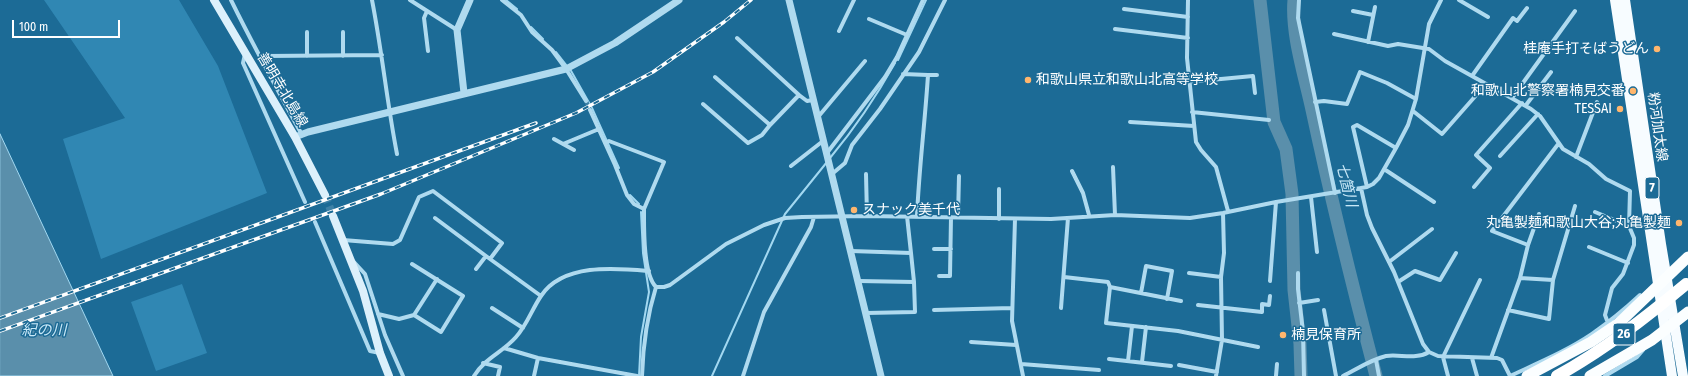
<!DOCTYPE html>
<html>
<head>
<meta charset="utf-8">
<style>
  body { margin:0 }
  #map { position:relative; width:1688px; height:376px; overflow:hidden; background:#1c6b96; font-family:"Fira Sans Condensed",sans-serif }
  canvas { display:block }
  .scale { position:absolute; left:12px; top:20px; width:108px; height:18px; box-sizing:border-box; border:2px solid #fff; border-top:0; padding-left:5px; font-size:12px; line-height:14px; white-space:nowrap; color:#fff; -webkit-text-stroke:3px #1c6b96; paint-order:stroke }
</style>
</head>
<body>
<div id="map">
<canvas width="1688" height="376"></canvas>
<div class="scale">100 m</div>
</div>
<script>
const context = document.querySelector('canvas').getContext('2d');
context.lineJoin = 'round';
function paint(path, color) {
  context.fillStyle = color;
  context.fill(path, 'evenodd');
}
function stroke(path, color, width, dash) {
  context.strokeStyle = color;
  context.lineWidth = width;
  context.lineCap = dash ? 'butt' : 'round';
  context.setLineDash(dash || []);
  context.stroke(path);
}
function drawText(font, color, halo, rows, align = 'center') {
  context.font = font + ' "Fira Sans Condensed","Noto Sans JP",sans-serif';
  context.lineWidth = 3;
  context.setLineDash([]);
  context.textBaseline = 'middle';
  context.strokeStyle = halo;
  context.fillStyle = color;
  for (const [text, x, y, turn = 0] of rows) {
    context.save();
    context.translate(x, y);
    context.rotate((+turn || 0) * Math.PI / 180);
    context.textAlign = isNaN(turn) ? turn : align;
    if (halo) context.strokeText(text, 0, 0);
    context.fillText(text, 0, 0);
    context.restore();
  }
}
const green = new Path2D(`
  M44,0h135l39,66 49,127 -166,66 -38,-120 62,-21z
  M182,284l25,69 -51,18 -25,-69z`);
const water = new Path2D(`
  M0,134l113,242h-113z`);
const stream = new Path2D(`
  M506,0l11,9
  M531,27l12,12
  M556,52l11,14
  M898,60l28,-60
  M570,69l22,39 27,60
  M830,158c25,-30 46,-61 65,-95
  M630,195l9,9
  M639,376l2,-39 8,-45 -6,-39 -2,-41
  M712,376l73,-162 42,-52`);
const river = new Path2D(`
  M1260,0l14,122 12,27 6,45 2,96 6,54 1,32
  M1294,0c-3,34 11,77 18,110 19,89 41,178 64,266`);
const minorTunnel = new Path2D(`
  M586,101l4,9`);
const secondaryTunnel = new Path2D(`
  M325,195l8,21`);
const minor = new Path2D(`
  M231,0c22,45 46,89 70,133
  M372,0c10,51 15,103 25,154
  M410,0l47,30
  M502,0l19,15 11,17 20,18 14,19 20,32
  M1188,0l-1,58 9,84 5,8 15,17 12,44
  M1299,0l-1,18 37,175
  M1459,0l29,17
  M1124,9l64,8
  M427,11l-3,7 4,33
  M1353,11l20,4
  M869,19l38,16
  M1115,29l73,9
  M839,31l15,-31
  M307,32v24
  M343,32v24
  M1334,34l54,12 10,-2 31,5 16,12 86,48 9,7 23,33 26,15 17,15 24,12 -1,35 5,12v7l-11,29 -11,14 -7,27 3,8
  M737,38l62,57 8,6 6,-1
  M1368,42l7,-35
  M245,54l-2,9 62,139
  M260,59l6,-3 116,-1
  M903,74l25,1c-3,47 -9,94 -11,141
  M928,75h9
  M1472,76l41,-58 4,3 10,-13
  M715,77l55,48 29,-30
  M1189,82l64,-6 2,17
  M1512,98l63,-87
  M1315,102l9,-1 23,3 13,-32 27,11 29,16
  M703,104l45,39 14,-8 8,-10
  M1526,105l25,-33
  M590,110l25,55 12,30 7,9 10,5c0,18 -1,65 12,78h8l6,-2 56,-41 38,-19 21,-7 17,-1 65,-1 184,3 64,-4 75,3 33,-5 53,-11 91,-15 6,-3 6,-6 17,-30 12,-23 8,-26 13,-75 12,-24
  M1413,111l29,23 44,-50
  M1192,112l77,8
  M818,117l47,-56
  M1130,122l64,4
  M554,139l20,11
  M605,143l4,-2 55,21 -20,47
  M563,144l36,-15
  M827,153l58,-76 12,-20 26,-57
  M1500,156l38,-42
  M1576,157l21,-55
  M791,166l32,-25
  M1113,167l2,48
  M1384,169l50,33
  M1072,171l11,22 6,22
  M832,174l13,-11 7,-18 28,-36 39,-57 26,-52
  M866,174l1,42
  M1367,187l-14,-60 4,-2 39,23
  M1474,187l16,-19 -14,-13 46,-52
  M1361,188l6,27 5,13 22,44 29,72 6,8 9,4 59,2 5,2 8,16
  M1311,197l6,55
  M1595,212l34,14
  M958,217l1,-41
  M999,219v-30
  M1015,219l-3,102 11,55
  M315,222l55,129 10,2
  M343,240l50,4 7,-4 19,-43 14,-6 69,52 -12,16 -55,-41
  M1528,245l-36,-14 67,-88
  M1589,247l39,16
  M934,249h17
  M851,251l60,2 -4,-37
  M490,259l51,37
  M353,261l12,13 20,61 18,41
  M1389,262l43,-33
  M412,264l51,32 -22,36 -27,-17 23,-36
  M476,269l10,-13
  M1189,273l32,4
  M1298,273v16l5,43 1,44
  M939,276h11l1,-59
  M1064,277l44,5 2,5 71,14
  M1520,278l33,2
  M859,281l55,1 -3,-29
  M1270,281l6,-79
  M1398,282l17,-11 25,9 16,-27
  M1110,287l-4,36 72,8 80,16
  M1141,293l5,-27 26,5 -5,28
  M1299,303l19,-3
  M1198,305l64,7v-8l7,1 1,-9
  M492,308l31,20
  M1061,308l7,-90
  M934,310l78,-2
  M1324,310l12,66
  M1508,310l41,9 4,-39 22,-74
  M866,313l49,-1 -1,-30
  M378,314l21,5 15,-4
  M971,342l45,3
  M504,348l34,10 99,18
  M1472,358l5,18
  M1491,358l29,-80 8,-33 11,-31
  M1109,359l62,7
  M1376,360l3,16
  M1128,361l4,-35
  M1142,362l4,-35
  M483,363l17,4 -2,9
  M1021,364l78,6
  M1179,365l38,7
  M474,376c12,-19 28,-23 42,-39 11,-12 16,-28 25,-41 22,-33 74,-28 108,-25
  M534,376l4,-18
  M642,376c1,-31 5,-60 14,-89
  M743,376l21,-64 47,-85 3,-10
  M1216,376l6,-36 -1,-63 3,-24 -1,-40
  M1276,376l1,-12
  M1343,376c14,-7 29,-17 43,-20 14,-2 30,4 43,-4
  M1448,376l-5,-19 37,-77
  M1510,376c28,-13 57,-25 82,-42 17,-12 33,-25 48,-39
  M1605,376l32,-19 6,-7`);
const tertiary = new Path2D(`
  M789,0l92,376
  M464,93l-7,-63 13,-30
  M295,137l13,-5 258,-63 49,-26 64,-43`);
const secondary = new Path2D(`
  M214,0l81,137 30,58
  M333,216l30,75 17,62 9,23`);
const primary = new Path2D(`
  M1615,0l57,376
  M1625,0l36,244 22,132`);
const trunk = new Path2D(`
  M1527,376l64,-34 28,-19 69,-66
  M1590,376l62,-36 36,-28`);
const rail = new Path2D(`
  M0,318l536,-195
  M0,331l381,-137 195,-81 77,-41 71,-50 27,-22`);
const motorwayBridge = new Path2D(`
  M1557,376c47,-26 88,-58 129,-92`);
const markers = [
  [1657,49,4,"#ffb66d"],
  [1028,80,4,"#ffb66d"],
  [1633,91,4,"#ffb66d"],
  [1620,109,4,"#ffb66d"],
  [854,210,4,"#ffb66d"],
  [1679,223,4,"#ffb66d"],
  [1283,335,4,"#ffb66d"]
];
const shields = [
  [1652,188,14],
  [1624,334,22]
];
const shieldNames = [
  ["7",1652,188],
  ["26",1624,334]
];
const poiNames = [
  ["桂庵手打そばうどん",1649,49],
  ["和歌山県立和歌山北高等学校",1036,80,"left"],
  ["和歌山北警察署楠見交番",1625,91],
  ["TESSAI",1612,109],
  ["スナック美千代",862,210,"left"],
  ["丸亀製麺和歌山大谷;丸亀製麺",1671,223],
  ["楠見保育所",1291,335,"left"]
];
const streetNames = [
  ["善明寺北島線",282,90,59],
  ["粉河加太線",1657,127,82]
];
const waterNames = [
  ["七箇川",1346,185,76],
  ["紀の川",44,331]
];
paint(green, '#3087b3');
paint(water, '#5a8fab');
stroke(water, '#a2d8f1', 1);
stroke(stream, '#a2d8f1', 2);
stroke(river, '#5a8fab', 13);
stroke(minorTunnel, '#3e81a6', 4, [4, 2]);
stroke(secondaryTunnel, '#3e81a6', 8, [8, 4]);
stroke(minor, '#afdaef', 4);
stroke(tertiary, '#afdaef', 7);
stroke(secondary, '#dcf0fb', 8);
stroke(primary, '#f7fcff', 10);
stroke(trunk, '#fbfeff', 11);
stroke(rail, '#fff', 3.5);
stroke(rail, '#1c6b96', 2, [6]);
stroke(motorwayBridge, '#fff', 12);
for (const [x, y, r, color] of markers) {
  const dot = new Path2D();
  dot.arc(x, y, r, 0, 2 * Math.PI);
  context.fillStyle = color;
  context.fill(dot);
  stroke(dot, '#1c6b96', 1.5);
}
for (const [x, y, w] of shields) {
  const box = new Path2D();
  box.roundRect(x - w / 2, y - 11, w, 22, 3);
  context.fillStyle = '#1c6b96';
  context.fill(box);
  stroke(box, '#fff', 1);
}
drawText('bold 13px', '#fff', null, shieldNames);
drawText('14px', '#fff', '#1c6b96', poiNames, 'right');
drawText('14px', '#fff', '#1c6b96', streetNames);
drawText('italic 15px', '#c9e9f8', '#1c6b96', waterNames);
</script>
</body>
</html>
